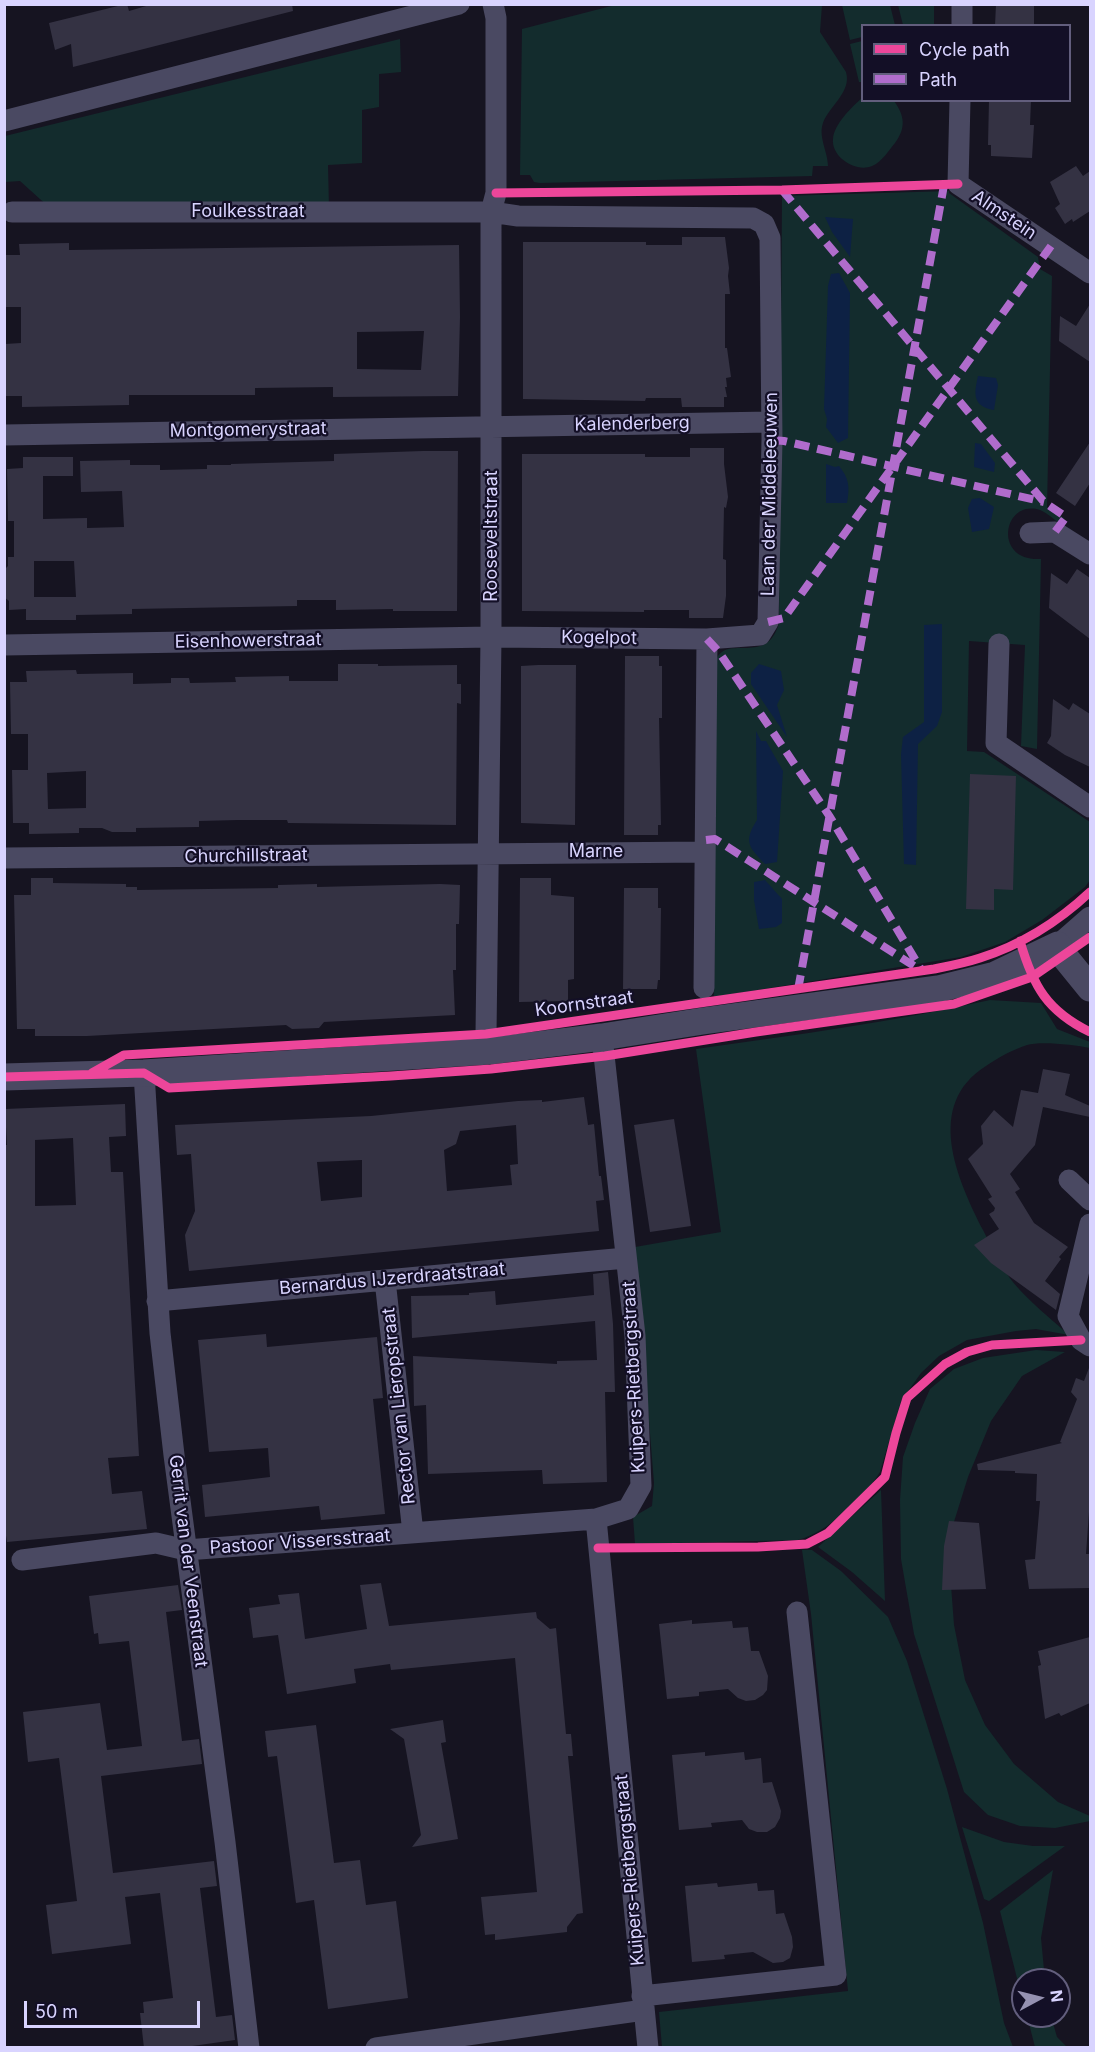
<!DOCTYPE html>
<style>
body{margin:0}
#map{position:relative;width:1095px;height:2052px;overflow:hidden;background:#161421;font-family:Inter,sans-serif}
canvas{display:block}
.frame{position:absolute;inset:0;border:6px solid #d9d4ff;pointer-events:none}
.legend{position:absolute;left:861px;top:24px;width:210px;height:78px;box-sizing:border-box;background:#130f26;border:2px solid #625e7d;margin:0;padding:8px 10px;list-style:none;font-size:18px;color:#d9d4ff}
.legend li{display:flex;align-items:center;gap:12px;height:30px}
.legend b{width:30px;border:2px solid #625e7d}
.north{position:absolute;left:1011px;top:1968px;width:60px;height:60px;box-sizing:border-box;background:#130f26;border:2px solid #625e7d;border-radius:50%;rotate:83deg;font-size:16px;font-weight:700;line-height:24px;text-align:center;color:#d9d4ff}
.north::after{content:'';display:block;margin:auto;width:21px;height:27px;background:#9591b1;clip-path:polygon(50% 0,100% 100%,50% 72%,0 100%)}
.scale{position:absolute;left:24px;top:2001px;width:176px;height:27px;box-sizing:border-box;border:3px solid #d9d4ff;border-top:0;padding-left:8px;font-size:18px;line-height:21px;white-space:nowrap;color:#d9d4ff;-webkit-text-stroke:4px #130f26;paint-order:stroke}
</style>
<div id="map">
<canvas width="1095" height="2052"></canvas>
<div class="frame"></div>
<ul class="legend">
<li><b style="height:8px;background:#ed469a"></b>Cycle path</li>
<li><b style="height:8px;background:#b06ccc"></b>Path</li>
</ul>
<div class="north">N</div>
<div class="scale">50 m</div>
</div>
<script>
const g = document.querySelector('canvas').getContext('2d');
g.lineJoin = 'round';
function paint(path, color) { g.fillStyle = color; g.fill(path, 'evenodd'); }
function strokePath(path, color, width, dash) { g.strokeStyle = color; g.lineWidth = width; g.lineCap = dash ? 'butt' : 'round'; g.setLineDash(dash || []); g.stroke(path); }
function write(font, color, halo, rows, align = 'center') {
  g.font = font + ' Inter,sans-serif'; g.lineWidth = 4.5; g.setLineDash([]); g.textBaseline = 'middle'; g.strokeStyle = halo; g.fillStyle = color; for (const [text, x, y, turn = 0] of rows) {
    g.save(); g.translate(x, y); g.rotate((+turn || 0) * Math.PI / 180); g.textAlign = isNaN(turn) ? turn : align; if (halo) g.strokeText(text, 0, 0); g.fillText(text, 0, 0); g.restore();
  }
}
paint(new Path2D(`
 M619,4L822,5L820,32L846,72C852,92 829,106 823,123C818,137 828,152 828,166H813L812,176L540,183L534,182L530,175H520L522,29Z
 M842,5H890L895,25L862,26V37L850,40Z
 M898,5H934V25H903Z
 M400,39L401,72L379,74V107L362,110V163L328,165L329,208L51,209L20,181L5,182V136Z
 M862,41V82H859L850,44Z
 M862,98V100L894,101C905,116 906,128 895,143C889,150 882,162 872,166C856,173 831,157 833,139C834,124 852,107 862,98Z
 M949,191V193L1038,257L1040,269L1052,276L1047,507L1064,518L1060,524C1054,519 1047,513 1040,510C1003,498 992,562 1041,559L1037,749L1021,746L1025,645L969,641L967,751L984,752L1090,822V880L1085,887L1042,920L1005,942L961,957L714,997L716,660C727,633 767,667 779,623L782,196Z
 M990,1000L1041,1003L1057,1029L1090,1042V1048C1075,1045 1041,1041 1027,1045C1012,1050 999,1057 986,1066C924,1105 957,1179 983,1230C991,1245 997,1261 1007,1274C1021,1295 1050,1318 1069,1335L1036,1329L1016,1331L967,1340L939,1356L921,1373L901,1401L880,1472C864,1498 828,1532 798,1540L635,1544L633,1517L652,1506L654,1483L635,1247L721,1232L696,1049C795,1035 893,1022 990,1000Z
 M1036,1350L1065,1352L1022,1376L991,1421L968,1477L953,1525L951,1585L954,1625L965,1680L985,1725L1014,1764L1058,1802L1090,1816V1821L1055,1828L1020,1826L988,1815L964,1792L914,1634L901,1559L900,1500L903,1457L915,1423L930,1389L954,1369L983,1358Z
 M881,1490L885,1601L852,1572L818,1547Z
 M802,1550H812L841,1571L888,1617L907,1661L947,1789L983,1923L1004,2023L1013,2047H662L659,2012L848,1991L811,1614Z
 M962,1827L1004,1842L1033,1846H1065L989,1901L984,1899Z
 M1053,1870L1041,1938L1045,1980H1023V2002L1000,1911Z
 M1027,2016H1051L1057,2037L1067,2047H1035Z`), '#132c2d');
paint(new Path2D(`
 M825,217L853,219L850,257L832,232Z
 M839,273L850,293L848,438L838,443L826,427L827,419L824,409L828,286L831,274Z
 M978,376L996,378L998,385L994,410C972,406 974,394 978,376Z
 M975,443L981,444L995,463L994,472L974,467Z
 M826,464L835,467L839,466C849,478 850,487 847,503H826Z
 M980,498L994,507L989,529L972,532L968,508L972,499Z
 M942,624V712L937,726L918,744L916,865L904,864L901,754L903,737L924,722V625Z
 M759,664L781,671L784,690L777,705L787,737L751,684V673Z
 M756,731L761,741H766L783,771L777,862L765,864C749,847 743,842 757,820Z
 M765,880L782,899V923L776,927L759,929L754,900V882Z`), '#0d2144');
paint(new Path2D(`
 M126,4H127L129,11L153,4H292L293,11L73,67L71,44L55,50L49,23Z
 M996,4H1034V26H995Z
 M989,100H1031L1030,125H1034L1032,158L991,156V145H988Z
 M1076,166L1083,176L1090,171V211L1073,222L1072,219L1065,224L1055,208L1060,204L1050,182Z
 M682,237H725L729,268L728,276L730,294H725V348H727L731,377L726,378L727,387H725L727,397H724V407H682L681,398H646L645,401L523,399V242H646V245H682Z
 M69,243V250L459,245L460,317L458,396L333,397V387L255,388V395H129V405L22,407V396H6L5,344L21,343V307H4V255H20L19,244ZM424,331L421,370L357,369V332Z
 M1090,304V362L1059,341L1060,316L1076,326Z
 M1090,442V483L1075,506L1056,493Z
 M690,448H724V464L728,497L726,508L724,507L723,559L726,560V596L723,618H689V610H644V612L522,611V454H645V457H690Z
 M423,451H458L457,611H393V609L336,610V600H297V606L132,609V614L76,615V620H26V609L9,610V601L4,597V570L8,566V557H14V521H8L7,469L23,468V457H73V476H43V519L87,518V528L124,527L122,491L81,492L80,461L130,460V465H160V470L207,469V465H231V464L334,461V454ZM34,561H74L76,597H34Z
 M1077,569L1090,578V639L1049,608L1051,573L1067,584Z
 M625,656H659V666H662V718H659L661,825H658V835H624Z
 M338,664H378V666L457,665V684H461V704L457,703L456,825L288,823L287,820H238L199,821V827L136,828V832H112L102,828H79V833L29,834V823H13L12,770H28V734H11L10,682H27L26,671L76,670L77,674L133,673V684L171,683V678H189L190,683L236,682L235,677L289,676V681H338ZM86,771V808L48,809L47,773Z
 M538,665H576L575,825L521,823V666Z
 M1053,699L1069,710L1073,703L1090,714V767L1065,755L1047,743L1051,736Z
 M970,774L1016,776L1013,890L994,889V910L966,909Z
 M31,878H53V883L126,884V887H137V890L278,888V885L317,884V887L440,884L460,885L459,924H456V970H453L455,1015L324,1022L319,1028L292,1029L286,1025L87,1036H35V1029H17L14,895H31Z
 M520,878H551V895L574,897V979L568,980V1001L519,1002Z
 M624,888H658V908H661L660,980H658L657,989H623Z
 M1043,1069L1070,1074L1065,1095L1090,1106V1117L1043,1107L1035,1145L1010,1174L1020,1189L1015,1192L1034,1223L1068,1247L1059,1257L1061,1259L1045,1281L1060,1294L1056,1310L991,1263L974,1245L999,1229L989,1214L994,1211L995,1208L988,1199L992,1197L968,1159L983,1144L981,1126L994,1110L1013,1127L1021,1090L1038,1093Z
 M584,1097L588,1125L594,1124L599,1176H601L604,1200L596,1201L599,1231L189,1271L185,1235L195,1211L191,1154L177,1155L175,1125L371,1116L518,1101L542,1100V1102ZM516,1125L518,1164L510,1165L512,1185L447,1191L444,1150L456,1144L460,1131ZM362,1160V1197L321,1201L317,1162Z
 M125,1104L126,1136L109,1137L111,1172H123L139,1456L108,1458L112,1494L142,1491L147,1529L7,1542L4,1523V1145H7L5,1109ZM73,1138L76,1205L35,1206V1140Z
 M674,1119L691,1226L650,1232L634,1125Z
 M608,1272L613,1324L615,1392H605L607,1482L543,1484L542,1470L428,1474L426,1405L414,1406L413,1356L557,1364V1361L597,1360L595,1321L412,1338L411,1296L469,1295V1293L495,1291L496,1305L594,1295L593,1274Z
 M266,1334L267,1347L377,1337L383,1398L373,1399L385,1514L321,1520L319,1506L205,1517L202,1485L270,1477L268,1448L209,1452L198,1340Z
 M1089,1368L1090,1512H1089L1086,1554H1090V1588L1029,1589L1025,1560L1035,1559L1040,1501H1036L1037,1474L1015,1473V1471L978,1470L977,1464L1062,1443L1060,1442L1077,1399L1071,1392L1076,1378L1084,1381Z
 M949,1521L979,1523L986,1589L942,1590L944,1546Z
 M381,1583L389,1626L536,1612L537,1618L550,1629L556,1628L566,1734H571L573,1756H568L583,1913L577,1914L567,1927V1932L495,1940V1934L485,1935L481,1897L537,1892L515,1658L391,1670L390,1664L354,1669L356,1683L287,1694L278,1635L253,1638L249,1608L280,1604L278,1595L299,1593L305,1639L367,1629L360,1585Z
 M178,1585L182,1610L166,1612L182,1741L199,1739L202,1764L101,1776L113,1873L214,1861L217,1886L200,1888L216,2017L232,2015L235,2040L178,2048H144L140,2013H144L143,2002L173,1998L160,1893L125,1897L131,1944L52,1954L46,1905L77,1901L59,1758L28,1762L23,1712L100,1703L107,1750L142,1746L129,1641L99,1644L98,1633L94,1634L89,1596Z
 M692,1620V1624L732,1621L733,1628L748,1627L751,1651H759L768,1676L767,1690L763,1695L755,1700L746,1701L738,1698L728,1689L699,1692V1696L667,1699L659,1624Z
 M1090,1637V1703L1061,1716L1059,1713L1045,1719L1038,1666L1041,1665L1038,1651Z
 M443,1720L446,1742L441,1743L458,1839L412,1847L421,1835L404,1739L390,1729Z
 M316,1725L334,1863L360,1860L366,1905L396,1901L408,1998L328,2009L314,1900L296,1903L277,1756L268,1757L265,1731Z
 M705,1752V1756L744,1752L745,1760L761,1758L763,1783L772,1782L781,1811L780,1818L775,1827L767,1832H757L749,1829L742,1820L711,1823L712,1827L679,1830L672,1755Z
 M717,1883L718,1887L757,1883L758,1891L774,1890L776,1914L784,1913L792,1937L793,1947L790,1958L783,1962L773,1963L753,1952L724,1955L725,1959L692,1962L685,1886Z`), '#343243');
strokePath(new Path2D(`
 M962,26V4
 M960,100L958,184L1090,273
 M4,121L459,4
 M12,212H491L518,216L753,218L764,224L770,238L772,440L768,622L760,635L707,639L704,988
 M4,435L771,422
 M1030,533L1055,532L1090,554
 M999,644L996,743L1090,807
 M4,645L491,637L707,639
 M4,858L705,852
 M1058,945L1090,917
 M602,1037L635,1336L641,1486L628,1509L596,1519L648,2048
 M489,1051L486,1034L491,637V212L496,193V18L493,4
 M144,1073L160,1333L174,1455L225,1842L249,2048
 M1069,1180L1090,1200
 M1090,1224L1068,1316L1081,1340L1090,1346
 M385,1280L413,1533
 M157,1301L626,1258
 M22,1560L156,1543L186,1550L596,1519
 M642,1996L836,1975L797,1612
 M376,2048L644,2010`), '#4a4962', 21);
strokePath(new Path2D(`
 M4,1077L144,1073L489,1051L602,1037L703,1021L938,989L995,975L1058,945L1064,956L1090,988`), '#4a4962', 27);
strokePath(new Path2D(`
 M782,190L1044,502L1066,517L1055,532
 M772,440L784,441L1044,502
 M768,622L784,618L1051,246
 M707,639L719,652L830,817L922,971
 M706,840L715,839L922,971
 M798,990L944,185`), '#b06ccc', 8, [15, 8]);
strokePath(new Path2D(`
 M496,193L782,190L958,184
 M1020,941C1033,986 1047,1011 1090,1032
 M92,1073L124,1055L486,1034L934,969C949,966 965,963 980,958C1021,945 1059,921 1090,892
 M4,1077L144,1073L169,1088L391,1076L491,1069L605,1056L756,1032L954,1004L1032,977L1090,937
 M598,1548L758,1547L807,1544L828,1533L885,1477L896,1433L907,1398L945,1364L967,1352L992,1345L1081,1340`), '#ed469a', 9);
write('18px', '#d9d4ff', '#130f26', [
 ["Foulkesstraat",248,212],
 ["Almstein",1004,215,34],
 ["Kalenderberg",632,424,-1],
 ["Montgomerystraat",248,430,-1],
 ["Laan der Middeleeuwen",770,494,-89],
 ["Rooseveltstraat",492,536,-90],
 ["Kogelpot",599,638,1],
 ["Eisenhowerstraat",248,641,-1],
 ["Marne",596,852],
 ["Churchillstraat",246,856,-1],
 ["Koornstraat",584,1004,-8],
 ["Bernardus IJzerdraatstraat",392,1279,-5],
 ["Kuipers-Rietbergstraat",634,1377,-93],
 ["Rector van Lieropstraat",399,1406,-96],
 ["Pastoor Vissersstraat",300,1542,-4],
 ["Gerrit van der Veenstraat",188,1561,83],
 ["Kuipers-Rietbergstraat",630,1870,-95]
]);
</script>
